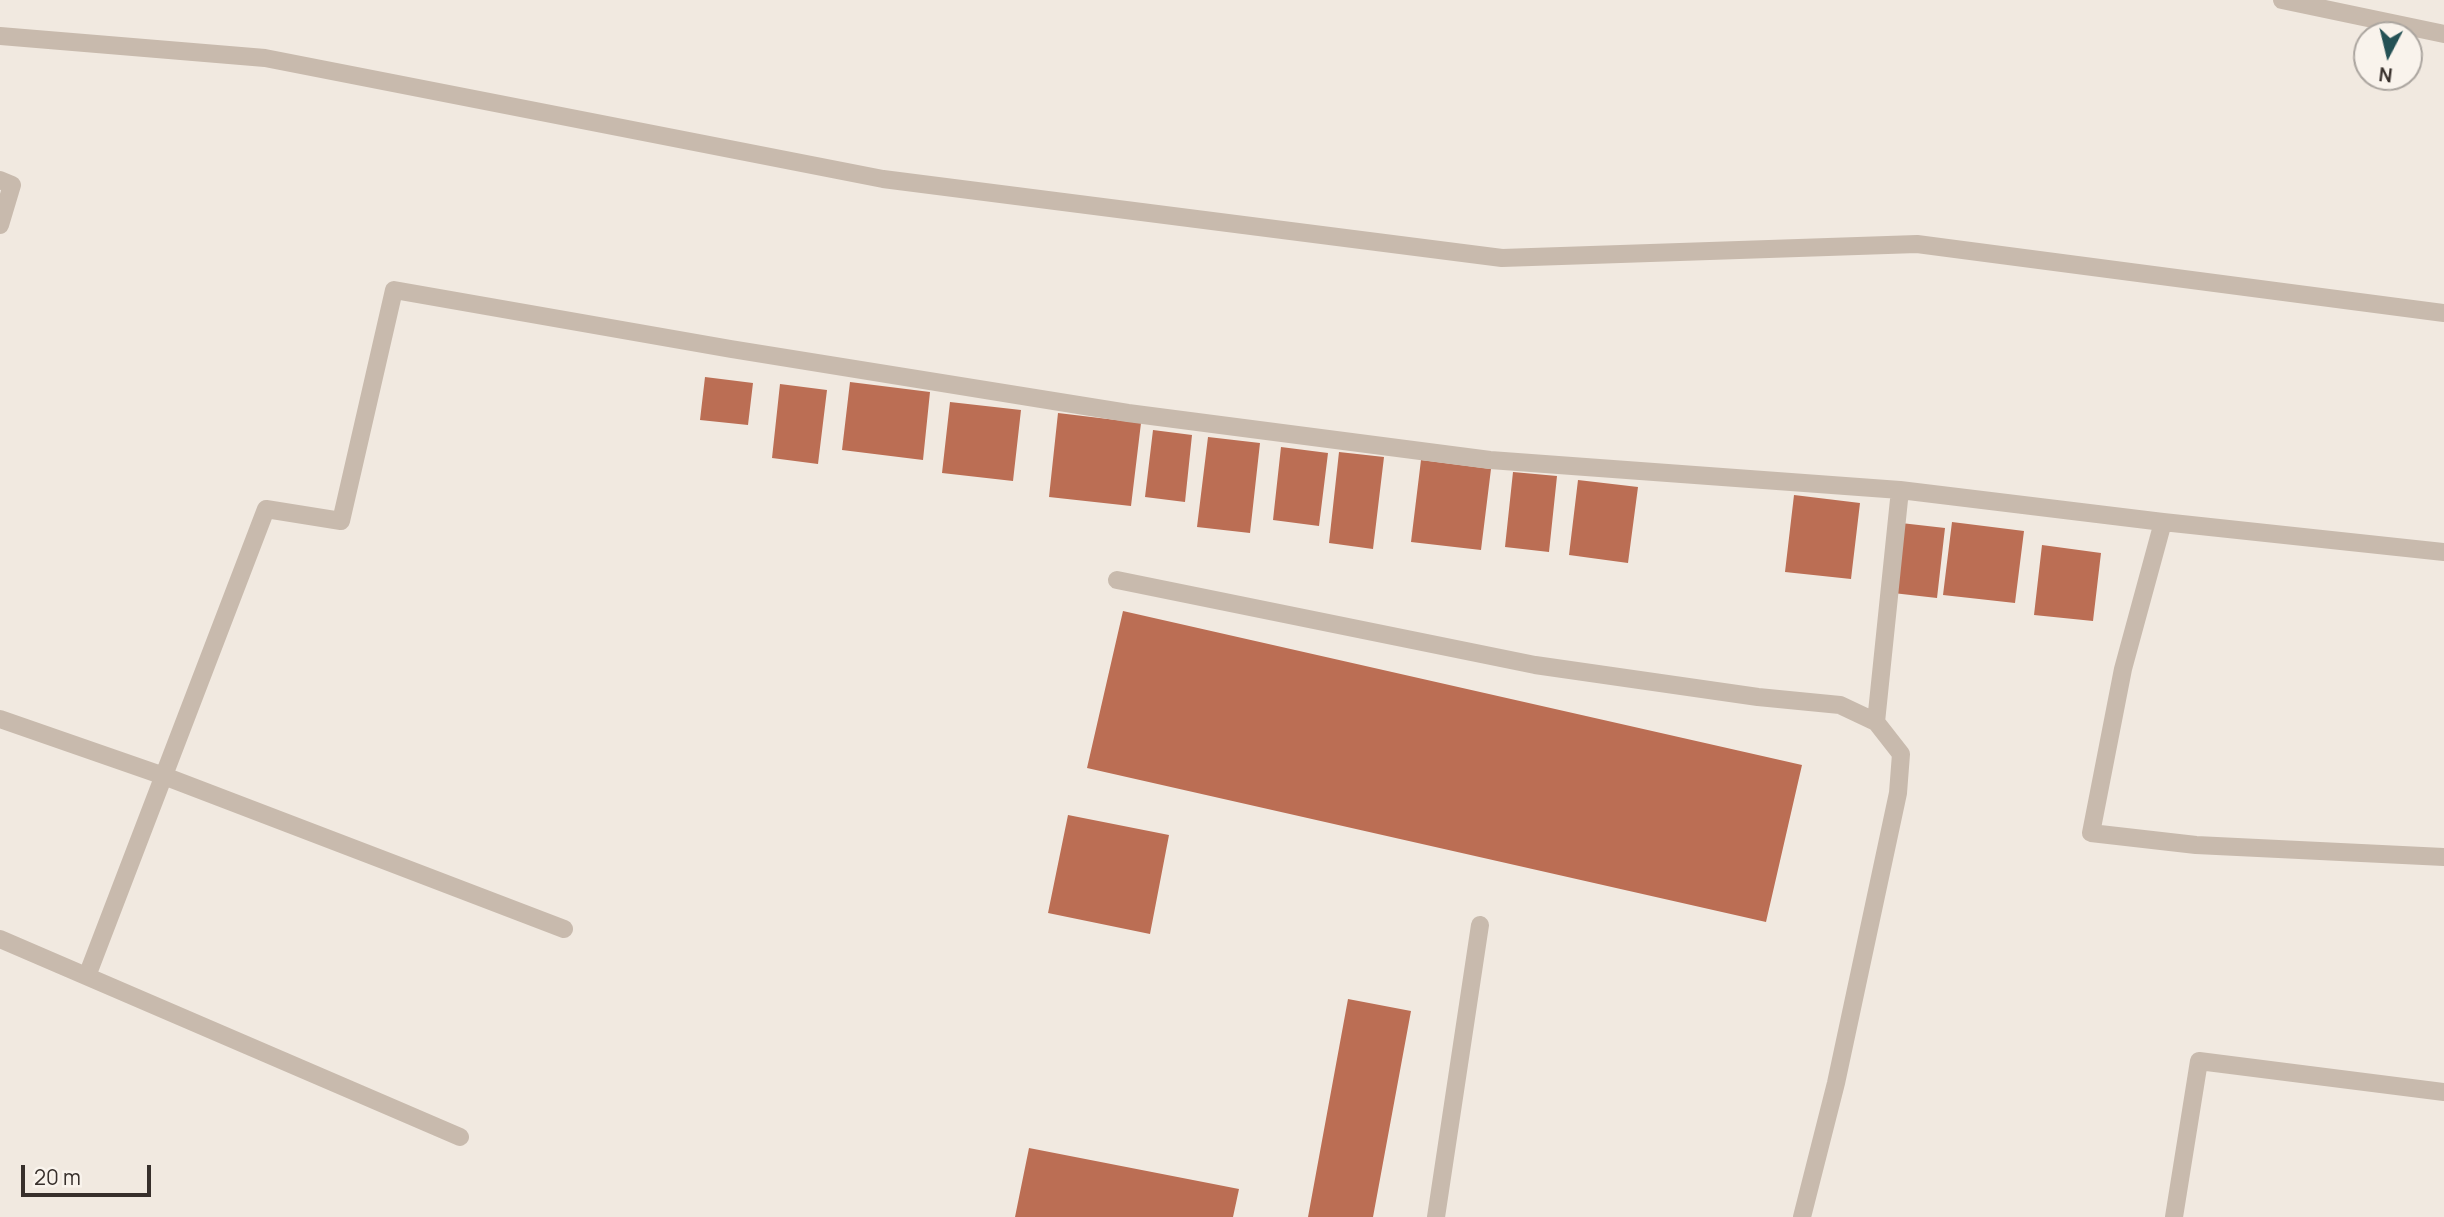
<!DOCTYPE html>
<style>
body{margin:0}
#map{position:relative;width:2444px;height:1217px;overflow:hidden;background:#f1e9e0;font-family:Manrope,sans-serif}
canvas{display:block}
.north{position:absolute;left:2353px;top:21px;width:70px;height:70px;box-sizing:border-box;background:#f9f3ec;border:2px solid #aba59f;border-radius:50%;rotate:187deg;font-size:19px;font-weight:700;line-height:28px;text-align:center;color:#372f2b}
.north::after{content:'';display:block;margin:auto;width:24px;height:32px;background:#245155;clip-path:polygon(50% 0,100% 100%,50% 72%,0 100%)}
.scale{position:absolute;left:21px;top:1165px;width:130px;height:32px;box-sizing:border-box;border:4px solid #372f2b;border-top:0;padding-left:9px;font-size:21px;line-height:24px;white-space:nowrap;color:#372f2b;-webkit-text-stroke:5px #f9f3ec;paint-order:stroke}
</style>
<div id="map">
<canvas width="2444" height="1217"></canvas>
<div class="north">N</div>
<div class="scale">20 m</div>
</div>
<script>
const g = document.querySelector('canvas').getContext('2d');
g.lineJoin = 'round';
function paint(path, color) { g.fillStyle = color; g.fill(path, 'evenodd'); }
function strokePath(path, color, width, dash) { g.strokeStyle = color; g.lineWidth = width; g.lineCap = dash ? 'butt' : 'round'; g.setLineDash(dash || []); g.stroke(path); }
paint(new Path2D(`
 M705,377L753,383L748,425L700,420Z
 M850,382L930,392L923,460L842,450Z
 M780,384L827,390L818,464L772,458Z
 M950,402L1021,410L1013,481L942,473Z
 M1058,413L1141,423L1131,506L1049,497Z
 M1153,430L1192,435L1185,502L1145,497Z
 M1208,437L1260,443L1250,533L1197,527Z
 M1281,447L1328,453L1319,526L1273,520Z
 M1339,452L1384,457L1373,549L1329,543Z
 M1421,460L1491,469L1481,550L1411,542Z
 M1513,472L1557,476L1549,552L1505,547Z
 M1578,480L1638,487L1628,563L1569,555Z
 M1794,495L1860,503L1851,579L1785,572Z
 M1952,522L2024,531L2015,603L1943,595Z
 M1901,523L1945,528L1937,598L1893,593Z
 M2042,545L2101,553L2093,621L2034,615Z
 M1123,611L1802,765L1766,922L1087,768Z
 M1068,815L1169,835L1150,934L1048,913Z
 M1348,999L1411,1011L1373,1217H1308Z
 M1029,1148L1239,1189L1233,1217H1015Z`), '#bb6e54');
strokePath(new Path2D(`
 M1436,1217L1480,925`), '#c8baad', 18);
strokePath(new Path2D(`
 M2282,0L2444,34
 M0,36L265,58L883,179L1502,258L1917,244L2444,313
 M0,180L12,185L0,225
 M2163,522L2123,669L2091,833L2196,845L2444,857
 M1117,580L1535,665L1758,697L1840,705L1876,722L1901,754L1898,793L1836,1083L1802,1217
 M0,719L164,776L564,929
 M1876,722L1900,490
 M0,939L460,1137
 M87,976L266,509L341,521L394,290L731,349L1128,413L1490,460L1900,490L2163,522L2444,552
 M2174,1217L2199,1061L2444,1092`), '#c8baad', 18);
</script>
